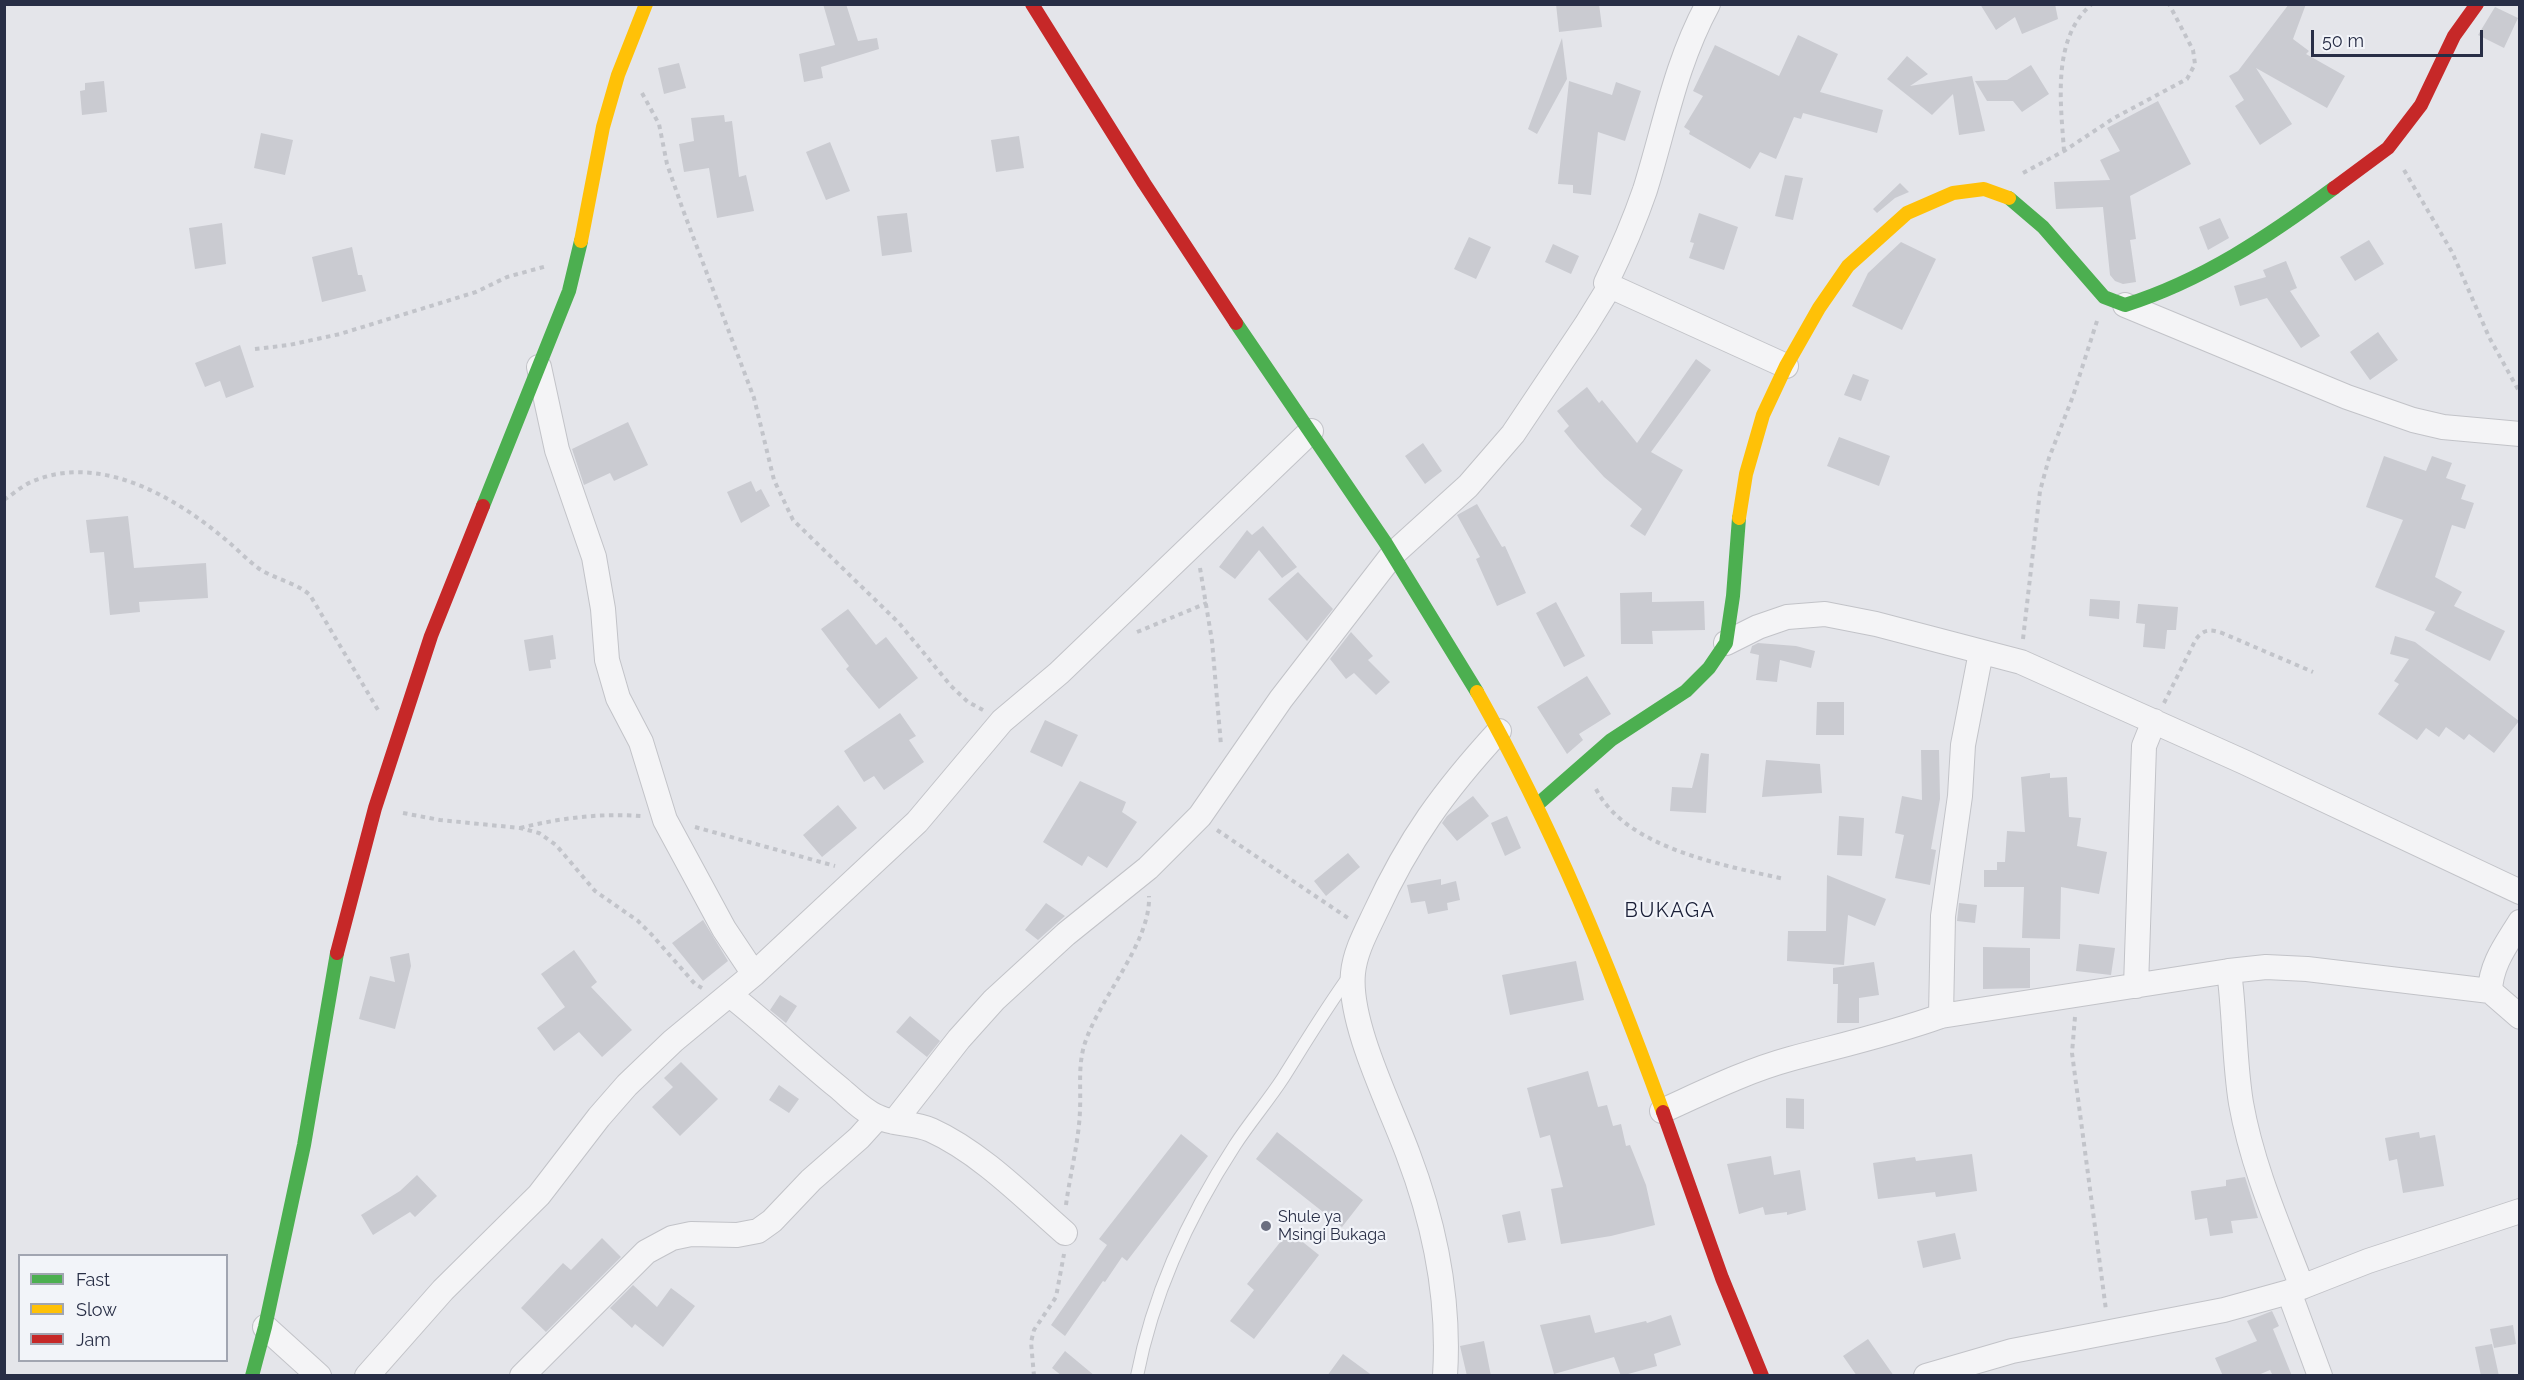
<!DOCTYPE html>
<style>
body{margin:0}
#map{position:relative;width:2524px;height:1380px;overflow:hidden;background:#e4e5ea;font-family:Raleway,sans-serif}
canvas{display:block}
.frame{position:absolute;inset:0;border:6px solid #282e46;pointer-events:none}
.legend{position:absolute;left:18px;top:1254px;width:210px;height:108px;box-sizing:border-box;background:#f2f4f9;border:2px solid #a1a5b1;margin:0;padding:8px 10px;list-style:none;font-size:18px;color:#282e46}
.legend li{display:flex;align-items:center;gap:12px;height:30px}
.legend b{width:30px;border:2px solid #a1a5b1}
.scale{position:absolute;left:2311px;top:30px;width:172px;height:27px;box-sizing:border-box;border:3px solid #282e46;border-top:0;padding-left:8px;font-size:18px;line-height:21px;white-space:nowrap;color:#282e46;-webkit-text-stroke:4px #f2f4f9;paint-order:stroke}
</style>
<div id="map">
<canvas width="2524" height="1380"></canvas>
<div class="frame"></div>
<ul class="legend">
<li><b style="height:8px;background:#4caf50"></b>Fast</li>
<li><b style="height:8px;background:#ffc107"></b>Slow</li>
<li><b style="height:8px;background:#c62828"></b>Jam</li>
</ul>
<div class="scale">50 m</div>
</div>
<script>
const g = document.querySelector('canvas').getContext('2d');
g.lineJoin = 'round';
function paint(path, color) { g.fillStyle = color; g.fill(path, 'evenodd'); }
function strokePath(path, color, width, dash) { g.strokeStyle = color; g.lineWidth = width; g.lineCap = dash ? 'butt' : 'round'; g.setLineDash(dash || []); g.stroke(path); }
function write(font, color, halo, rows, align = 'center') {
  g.font = font + ' Raleway,sans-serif'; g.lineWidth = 4.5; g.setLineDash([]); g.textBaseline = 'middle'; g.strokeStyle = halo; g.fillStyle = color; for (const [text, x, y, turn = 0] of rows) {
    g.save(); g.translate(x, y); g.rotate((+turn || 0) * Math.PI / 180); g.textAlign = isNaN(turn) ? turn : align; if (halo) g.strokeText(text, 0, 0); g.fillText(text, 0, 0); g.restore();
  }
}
paint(new Path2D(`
 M823,4H846L858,41L877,38L879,49L821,67L823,78L804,82L799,54L835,45Z
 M1556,4H1599L1602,27L1559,32Z
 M1980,4H2055L2058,19L2022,34L2015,17L1996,30Z
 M2289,4H2306L2293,39L2309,51L2306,54L2345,76L2327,108L2256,68L2292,124L2260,145L2235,106L2244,100L2229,76L2238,71Z
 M2495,7L2518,18L2504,48L2478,35Z
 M1798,35L1838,54L1820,92L1883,110L1877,133L1803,113L1801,119L1794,117L1776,159L1760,152L1750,169L1689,134L1690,131L1684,127L1703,96L1693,91L1715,45L1779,76Z
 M1562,38L1567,79L1537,134L1528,129Z
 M1907,56L1928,74L1910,86L1972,76L1985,131L1959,135L1953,94L1932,115L1887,79Z
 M679,63L686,88L664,94L658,68Z
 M2031,65L2049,94L2022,112L2013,101H1987L1975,81L2007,80Z
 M104,81L107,112L82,115L80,91L85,90V83Z
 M1569,81L1612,95L1616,82L1641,91L1625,141L1598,132L1591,195L1573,193V185L1558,184Z
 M2158,101L2191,164L2130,196L2136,239L2130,240L2136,282L2123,284L2115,281L2110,275L2103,207L2056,209L2054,182L2110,180L2100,160L2120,151L2107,128Z
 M724,115L725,122L732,121L739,177L746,175L754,211L717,218L709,168L684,172L679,144L694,141L691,118Z
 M261,133L293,140L285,175L254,168Z
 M1019,136L1024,168L996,172L991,140Z
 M830,142L850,191L826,200L806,152Z
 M1785,175L1803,178L1793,220L1775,216Z
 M1900,183L1909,192L1895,198L1877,213L1873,209Z
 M907,213L912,252L882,256L877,216Z
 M1699,213L1738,227L1724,270L1689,258L1694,243L1690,242Z
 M2220,218L2229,238L2208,250L2199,227Z
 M222,223L226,264L195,269L189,228Z
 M1469,237L1491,247L1476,279L1454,269Z
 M2369,240L2384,264L2355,281L2340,257Z
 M1901,242L1936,259L1902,330L1852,306L1868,273Z
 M1553,244L1579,256L1571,274L1545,262Z
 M352,247L358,275H362L366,291L322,302L312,257Z
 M2286,261L2297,288L2290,291L2320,336L2301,348L2267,298L2240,306L2234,286L2266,277L2263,270Z
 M2378,332L2398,360L2370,380L2350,352Z
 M240,345L254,387L226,398L220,381L205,387L195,363Z
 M1696,359L1711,370L1651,452L1683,470L1645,536L1630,526L1642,509L1604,477L1577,447L1564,431L1569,426L1557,411L1587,387L1599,403L1602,400L1637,443Z
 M1853,374L1869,380L1861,401L1844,395Z
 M628,422L648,465L614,481L610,473L584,485L572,449Z
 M1839,437L1890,456L1879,486L1827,466Z
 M1423,443L1442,471L1425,484L1405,456Z
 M2384,456L2426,471L2432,456L2452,463L2446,478L2466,485L2461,499L2474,503L2465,529L2452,525L2435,577L2462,592L2454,606L2505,631L2490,661L2425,630L2435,612L2375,587L2403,520L2366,507Z
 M751,481L756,492L761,489L770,506L741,523L727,492Z
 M1477,504L1502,547L1505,546L1526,593L1497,606L1476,559L1480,557L1457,515Z
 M128,516L134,568L206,563L208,598L139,602L140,612L110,615L104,552L90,553L86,520Z
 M1263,526L1297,567L1282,578L1259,550L1235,579L1219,567L1247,530L1252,535Z
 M1298,572L1333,609L1307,641L1268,599Z
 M1652,592V602L1704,601L1705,630L1652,631L1653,644H1621L1620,593Z
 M2090,599L2120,601L2119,619L2089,616Z
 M1556,602L1585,656L1564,667L1536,613Z
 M2138,604L2178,607L2176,630H2167L2165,649L2143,647L2145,624L2136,623Z
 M848,609L876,645L886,637L918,678L879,709L846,669L849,666L821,629Z
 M1351,632L1373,656L1368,660L1390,682L1376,695L1354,673L1346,679L1330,659Z
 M553,635L556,659L550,660L551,668L529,671L524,640Z
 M2395,636L2415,642L2519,721L2494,753L2469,734L2464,740L2446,727L2439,737L2426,728L2417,740L2378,714L2399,684L2394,681L2409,659L2390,654Z
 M1758,643L1796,646L1815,651L1811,668L1780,660L1777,682L1756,680L1759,655L1750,653L1752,646Z
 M1587,676L1611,714L1579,734L1583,740L1567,754L1537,707Z
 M1817,702H1844V735H1816Z
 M900,713L916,736L909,740L924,762L884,790L874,776L864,782L844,751Z
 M1045,720L1078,735L1062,767L1030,752Z
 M1921,750H1939L1940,799L1931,849L1936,850L1930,885L1895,878L1904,835L1895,833L1902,796L1922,800Z
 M1701,753L1709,754L1706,813L1670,811L1672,787L1692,788Z
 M1766,760L1820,764L1822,793L1762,797Z
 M2050,773V778L2067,777L2069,817L2081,818L2077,846L2107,852L2099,894L2061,887L2060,939L2022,938L2024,887H1984V870H1997V862H2005L2007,831L2025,832L2021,777Z
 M1080,781L1126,802L1122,812L1137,822L1107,868L1088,856L1082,866L1043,842Z
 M1473,796L1489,816L1457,841L1442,823L1447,816Z
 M838,805L857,828L822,857L803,835Z
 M1507,816L1521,848L1505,856L1491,823Z
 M1839,816L1864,818L1862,856L1837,855Z
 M1348,853L1360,867L1326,896L1314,881Z
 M1827,875L1886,899L1875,926L1848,915L1844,965L1787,961L1788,931H1826Z
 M1441,879V885L1456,881L1460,900L1447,903L1448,910L1428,914L1425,901L1411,903L1407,885Z
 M1046,903L1065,916L1038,940L1025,930Z
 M1959,903L1977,905L1975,923L1957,921Z
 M703,920L728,961L703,981L672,943Z
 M2079,944L2115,948L2111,975L2076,971Z
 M1983,947L2030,948V988L1983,989Z
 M574,950L597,982L591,987L632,1030L602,1057L579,1032L554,1051L537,1028L565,1007L541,974Z
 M409,953L411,966L395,1029L359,1019L370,976L395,982L390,957Z
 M1576,961L1584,1000L1510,1015L1502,975Z
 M1874,962L1879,995L1859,998V1023H1837L1838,984H1833V968Z
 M780,995L797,1006L786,1023L770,1010Z
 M910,1016L940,1041L927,1057L896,1032Z
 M681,1062L718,1099L680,1136L652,1107L673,1087L664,1078Z
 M1588,1071L1598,1107L1607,1105L1613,1126L1621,1124L1626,1146L1630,1145L1646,1185L1655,1225L1611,1236L1561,1244L1551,1189L1563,1187L1550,1135L1540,1138L1527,1088Z
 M779,1085L799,1099L789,1113L769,1100Z
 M1786,1098L1804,1099V1129L1786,1128Z
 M1277,1132L1363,1200L1342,1227L1256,1159Z
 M2419,1132L2420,1138L2435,1135L2444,1186L2403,1193L2397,1159L2389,1161L2385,1138Z
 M1181,1134L1208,1156L1127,1261L1122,1257L1105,1282L1103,1281L1065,1336L1051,1325L1107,1245L1099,1239Z
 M1972,1154L1977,1191L1936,1197L1935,1192L1878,1199L1873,1163L1915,1157L1916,1161Z
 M1771,1156L1774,1175L1800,1170L1806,1210L1787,1215V1212L1765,1215L1763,1207L1739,1214L1727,1164Z
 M417,1175L437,1196L415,1217L410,1212L373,1235L361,1215L400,1191Z
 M2245,1177L2258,1218L2231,1221L2233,1233L2210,1236L2207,1218L2195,1220L2191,1191L2226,1186V1180Z
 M1520,1211L1526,1240L1508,1243L1502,1215Z
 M1289,1231L1319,1255L1254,1339L1230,1321L1254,1290L1247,1284Z
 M1955,1233L1961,1259L1923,1268L1917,1241Z
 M602,1238L621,1257L546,1332L521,1308L563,1263L571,1270Z
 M633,1285L657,1307L671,1288L695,1306L663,1347L635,1324L632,1328L610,1308Z
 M2272,1311L2279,1326L2273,1329L2292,1376H2273L2270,1370L2256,1376H2223L2215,1358L2257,1341L2247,1321Z
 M1590,1315L1595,1333L1646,1321L1647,1323L1671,1315L1681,1345L1654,1354L1657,1366L1621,1376L1614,1357L1554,1374L1540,1325Z
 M2513,1325L2516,1344L2494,1348L2490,1329Z
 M1868,1339L1894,1376H1857L1843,1356Z
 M1484,1341L1491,1376H1467L1460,1346Z
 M2492,1344L2499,1376H2481L2475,1347Z
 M1065,1351L1095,1376H1062L1052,1368Z
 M1343,1354L1373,1376H1327Z`), '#cacbd1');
const lane = new Path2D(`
 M1137,1376C1153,1294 1190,1214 1235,1145C1250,1122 1268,1101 1283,1078C1305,1043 1326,1008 1350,975`);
const street = new Path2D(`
 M1610,286L1786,366
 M2125,305L2347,397L2413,420L2443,427L2520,434
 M539,367L557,450L594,557L603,609L607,660L618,698L641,742L665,820L724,929L754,974
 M1726,643L1758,627L1787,617L1825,614L1876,624L2021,662L2244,762L2520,892
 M2520,922C2506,945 2491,964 2490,991L2520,1017
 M2229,971C2235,1015 2234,1060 2241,1103C2252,1166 2279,1227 2302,1287
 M2136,986L2144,746L2154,721
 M730,995C767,1024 801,1057 838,1087C850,1097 863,1111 878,1117C894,1125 914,1122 931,1130C980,1152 1025,1198 1065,1233
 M1941,1016L1943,916L1960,796L1963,745L1981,652
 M1662,1111C1704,1092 1746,1071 1790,1059C1842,1045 1891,1034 1941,1016L2229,971L2266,967L2307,969L2490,991
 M894,1122L959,1039L994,1000L1066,934L1148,868L1200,816L1281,699L1393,554L1468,486L1513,434L1586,325L1610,286L1606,283C1621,252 1634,222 1645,190C1665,126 1675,65 1708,4
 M2289,1292L2320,1376
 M265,1327L319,1376
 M367,1376L443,1290L539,1195L599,1117L627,1085L673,1041L754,974L917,822L1002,721L1059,673L1311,431
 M522,1376L646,1252L672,1238L691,1234L737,1235L758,1231L772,1221L811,1180L859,1138L878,1117
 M1445,1376C1450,1299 1435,1225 1408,1154C1390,1105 1348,1023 1353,973C1355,952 1366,932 1375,913C1409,839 1444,791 1499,731
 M1926,1376L2012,1351L2224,1310L2289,1292L2368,1261L2520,1211`);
strokePath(lane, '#c2c3c8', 14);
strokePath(street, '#c2c3c8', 26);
strokePath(new Path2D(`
 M642,93L659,124L667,164L683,210L754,398L774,480L793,520L899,623L951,686L968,702L983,710
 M2064,151C2061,105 2051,38 2092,4
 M2404,170L2452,252L2489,337L2520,393
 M2023,173L2064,151L2114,118L2187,79L2195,64L2193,50L2169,4
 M255,349L289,345L340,334L476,292L507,277L547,266
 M4,500C13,494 22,486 31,482C97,453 170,494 220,535C233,545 244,557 258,568C274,579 295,582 310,595L378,710
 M1200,568L1212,641L1221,745
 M1137,632L1207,603
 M2023,639L2040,491L2049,458L2073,396L2097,321
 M2164,703L2196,639C2204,629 2210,629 2222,633L2313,672
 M1596,789C1627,849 1724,865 1784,879
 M403,813L440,820L520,828L539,833L556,845L595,891L638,921L652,935L695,984L702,988
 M695,827L835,866
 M520,828C560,818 600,813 641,816
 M1217,830L1348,918
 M2075,1017L2072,1053L2106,1310
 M1066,1205C1070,1174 1079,1141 1080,1110C1081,1088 1078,1067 1084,1046C1098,999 1151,943 1149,896
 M1034,1376L1031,1342L1034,1330L1056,1297L1064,1254`), '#c2c4ca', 4, [4.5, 4.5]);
strokePath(lane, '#f4f4f6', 12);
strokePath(street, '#f4f4f6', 24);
strokePath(new Path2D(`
 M2009,198L2043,227L2104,297L2125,305C2202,281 2269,236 2334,188
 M1236,323L1385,542L1477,692
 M483,506L569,291L581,241
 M1538,804L1611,740L1686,691L1709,668L1726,643L1733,596L1739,518
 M252,1376L265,1327L304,1145L337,953`), '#4caf50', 14);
strokePath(new Path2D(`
 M581,241L603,127L618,75L646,4
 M1739,518L1746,474L1763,415L1786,366L1819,308L1848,266L1907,213L1953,193L1984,189L2009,198
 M1477,692C1553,827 1610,967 1663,1112`), '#ffc107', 14);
strokePath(new Path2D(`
 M1032,4L1144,183L1236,323
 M2334,188L2388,148L2421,105L2454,36L2477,4
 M337,953L375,808L431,636L483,506
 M1663,1112L1722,1278L1762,1376`), '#c62828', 14);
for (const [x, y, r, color] of [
 [1266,1226,6,"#6a6e7f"]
]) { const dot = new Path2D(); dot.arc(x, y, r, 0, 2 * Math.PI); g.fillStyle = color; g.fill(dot); strokePath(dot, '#f2f4f9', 2); }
write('16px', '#282e46', '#f2f4f9', [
 ["Shule ya",1278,1217],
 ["Msingi Bukaga",1278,1235]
], 'left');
g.letterSpacing = '1.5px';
write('20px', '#1a1f37', '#f2f4f9', [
 ["BUKAGA",1670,911]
]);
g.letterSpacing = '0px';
</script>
